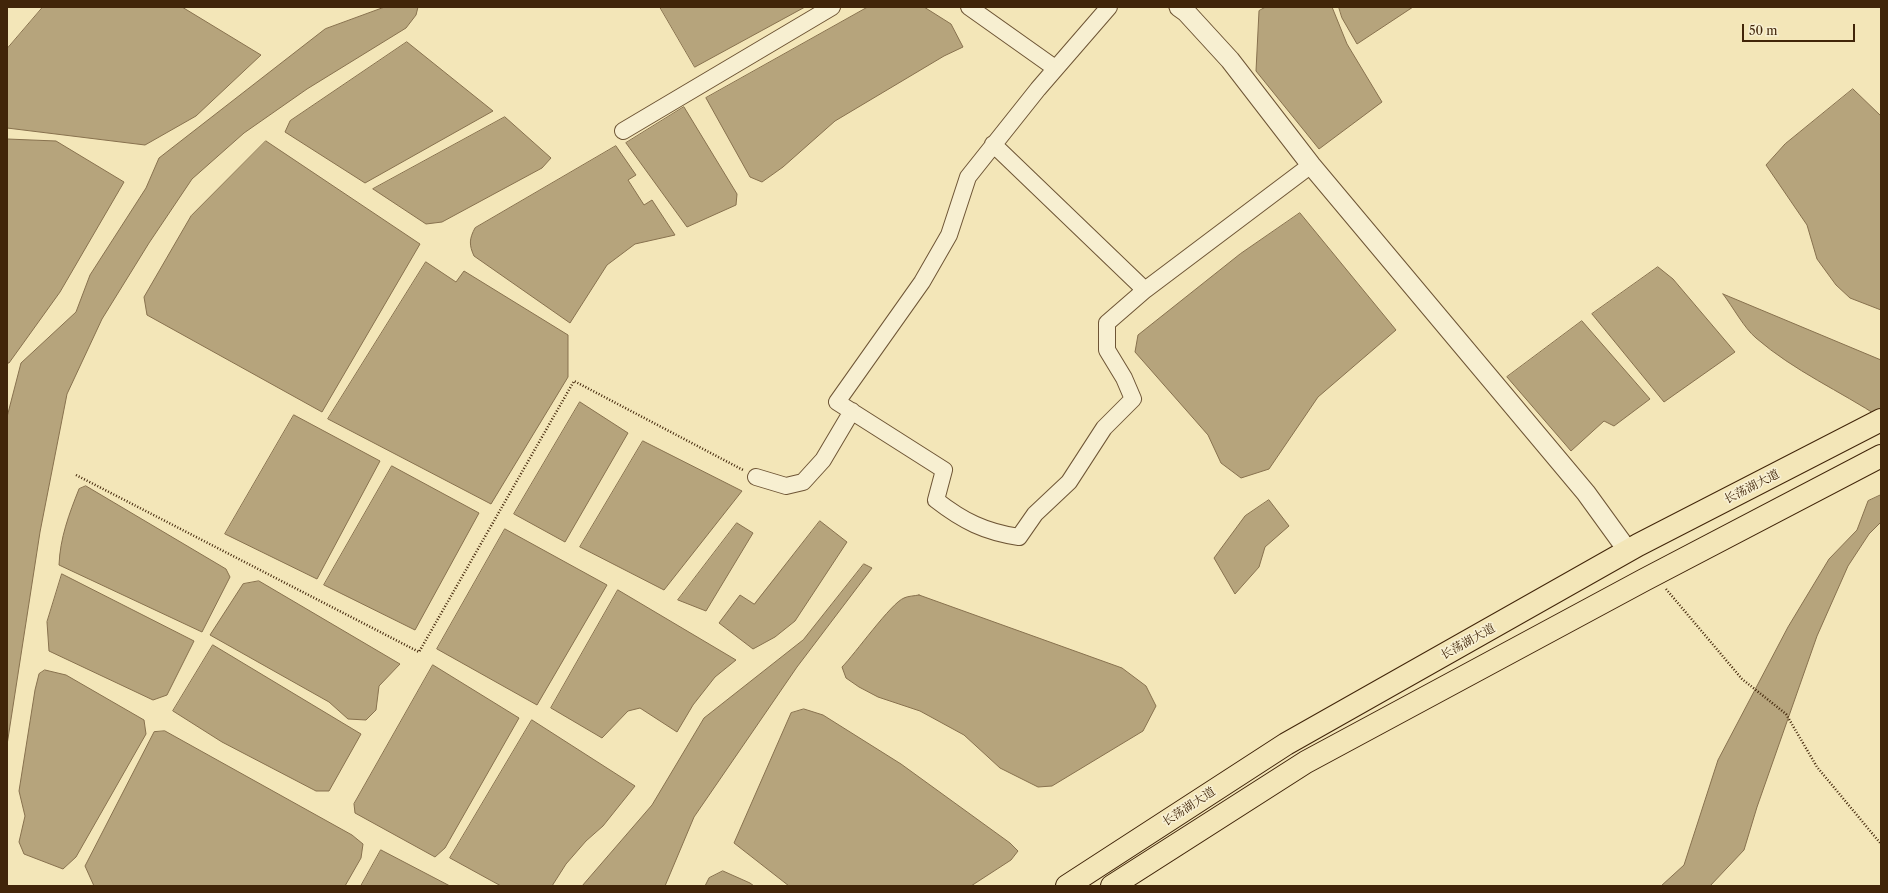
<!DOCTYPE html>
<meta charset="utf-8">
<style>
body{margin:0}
#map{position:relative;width:1888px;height:893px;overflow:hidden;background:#f3e6b8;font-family:"Libre Caslon Text",serif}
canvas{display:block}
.frame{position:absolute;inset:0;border:8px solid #412509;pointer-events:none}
.scale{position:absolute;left:1742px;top:24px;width:113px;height:18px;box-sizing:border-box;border:2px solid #412509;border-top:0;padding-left:5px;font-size:12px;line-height:14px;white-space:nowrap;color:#412509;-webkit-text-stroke:3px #f7efd1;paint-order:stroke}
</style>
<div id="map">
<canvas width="1888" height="893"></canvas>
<div class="frame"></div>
<div class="scale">50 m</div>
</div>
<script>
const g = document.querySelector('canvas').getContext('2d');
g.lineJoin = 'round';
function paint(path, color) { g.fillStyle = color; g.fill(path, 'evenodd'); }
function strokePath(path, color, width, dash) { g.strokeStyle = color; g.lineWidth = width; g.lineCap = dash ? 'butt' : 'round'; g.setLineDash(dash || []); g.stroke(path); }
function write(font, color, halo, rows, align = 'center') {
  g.font = font + ' "Libre Caslon Text","Noto Serif SC",serif'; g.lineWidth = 3.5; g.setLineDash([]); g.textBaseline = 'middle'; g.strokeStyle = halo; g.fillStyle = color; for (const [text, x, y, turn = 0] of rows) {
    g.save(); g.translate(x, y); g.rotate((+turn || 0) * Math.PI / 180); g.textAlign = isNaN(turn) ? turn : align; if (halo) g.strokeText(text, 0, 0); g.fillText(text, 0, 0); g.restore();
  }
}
const water = new Path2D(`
 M43,7H182L261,55L196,116L145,145L7,128V49Z
 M385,7H418L416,15L406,28L307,89L244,133L192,179L149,243L102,319L67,394L40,532L7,745V417L21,363L76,312L90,275L146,188L159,158L325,29Z
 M660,7H805L695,67Z
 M868,7H924L951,24L963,47L944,56L835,121L783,167L762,182L750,177L706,98Z
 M1266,7H1332L1347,44L1382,102L1319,149L1256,71L1259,11Z
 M1339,7H1413L1357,44L1342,18Z
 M407,42L493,111L365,183L285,132L290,121Z
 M1853,89L1881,116V310L1850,298L1836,285L1817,259L1807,225L1766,165L1785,144Z
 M684,107L737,194L736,205L687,227L626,143Z
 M505,117L551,158L542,168L442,222L426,224L373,189Z
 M7,139L56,141L124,182L60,292L9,363H7Z
 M266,141L420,244L322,412L147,315L144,297L191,216Z
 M616,146L636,175L628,180L644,205L652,200L675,235L635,244L607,265L570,323L474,256C469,245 469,239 475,228Z
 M1300,213L1396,330L1318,397L1269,469L1241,478L1221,463L1208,435L1135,352L1138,335L1240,254Z
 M426,262L456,282L464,271L568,335V377L491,504L328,419Z
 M1658,267L1673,279L1735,352L1664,402L1592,314Z
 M1723,294L1881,360V418C1840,391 1794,371 1756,338C1744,328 1733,307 1723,294Z
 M1582,321L1650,399L1614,426L1604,421L1571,451L1507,377Z
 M580,402L628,433L565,542L514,514Z
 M294,415L380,461L317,579L225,534Z
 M643,441L742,491L664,590L580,547Z
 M392,466L479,513L415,630L324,585Z
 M86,486L226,569L230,577L202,632L59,565C60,538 69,514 79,489Z
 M1881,495V522L1869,534L1848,566L1817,636L1757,807L1744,850L1710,886H1661L1684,865L1718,760L1788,627L1829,559L1857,530L1868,501Z
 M1269,500L1289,526L1265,547L1259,567L1235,594L1214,558L1245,516Z
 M820,521L847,542L795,621L775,637L753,649L719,623L740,595L754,604Z
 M737,523L753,533L706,611L678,600Z
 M505,529L607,585L537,705L437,649Z
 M864,564L872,568L797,667L694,817L665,886H582L652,805L704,718L803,640Z
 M62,574L194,641L167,695L153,700L49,651L47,622Z
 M259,581L400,664L379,686L376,710L366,720L348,719L329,702L210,635L243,584Z
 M618,590L736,660L715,677L693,705L677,732L640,708L628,711L602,738L551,708Z
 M919,595L1122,668L1146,686L1156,706L1143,731L1052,786L1038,787L1000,768L964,735L920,711L878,697L859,687L846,678L842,667C855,654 891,603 904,598C908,596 914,596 919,595Z
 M213,645L361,734L329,791H316L222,742L173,711Z
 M433,665L519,718L445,848L435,857L355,813L354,804Z
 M45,670L66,675L144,720L146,734L76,857L63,869L24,854L19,842L25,816L19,791L35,690L39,674Z
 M804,709L823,715L901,764L1010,843L1018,851L1011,860L971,886H789L734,843L791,713Z
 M532,720L635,786L603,826L586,841L566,864L552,886H501L450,858Z
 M165,731L352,835L363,844L361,858L345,886H94L85,866L154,732Z
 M381,850L450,886H361Z
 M723,871L750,883L754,886H705L709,878Z`);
paint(water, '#b6a47c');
strokePath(water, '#87714e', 1);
const minor = new Path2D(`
 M969,7L1055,68
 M623,131L832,7
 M993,144L1145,290L1107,323V350L1124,378L1133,399L1104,428L1069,482L1035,514L1019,537C985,532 963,521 936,500L944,470L837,402L922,282L949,235L968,177L1038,89L1109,7
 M1145,290L1311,165
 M756,477L786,486L803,482L823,460L852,411`);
const tertiary = new Path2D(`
 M1179,7L1186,12L1230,60L1311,165L1586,493L1628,551`);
const primary = new Path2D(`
 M1067,886L1286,744L1638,545L1881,420
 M1112,886L1306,762L1644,580L1881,456`);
strokePath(minor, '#6e5535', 18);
strokePath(tertiary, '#6e5535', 21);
strokePath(primary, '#412509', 24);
strokePath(new Path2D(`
 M76,475L419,652L574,381L743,470
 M1666,589L1742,679L1786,714L1817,767L1881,844`), '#412509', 2.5, [1, 2]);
strokePath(minor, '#f7efd1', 16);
strokePath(tertiary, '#f7efd1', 19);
strokePath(primary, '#f3e6b8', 22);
write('12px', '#412509', '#f7efd1', [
 ["长荡湖大道",1752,487,-27],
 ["长荡湖大道",1468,642,-29],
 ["长荡湖大道",1189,807,-33]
]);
</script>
